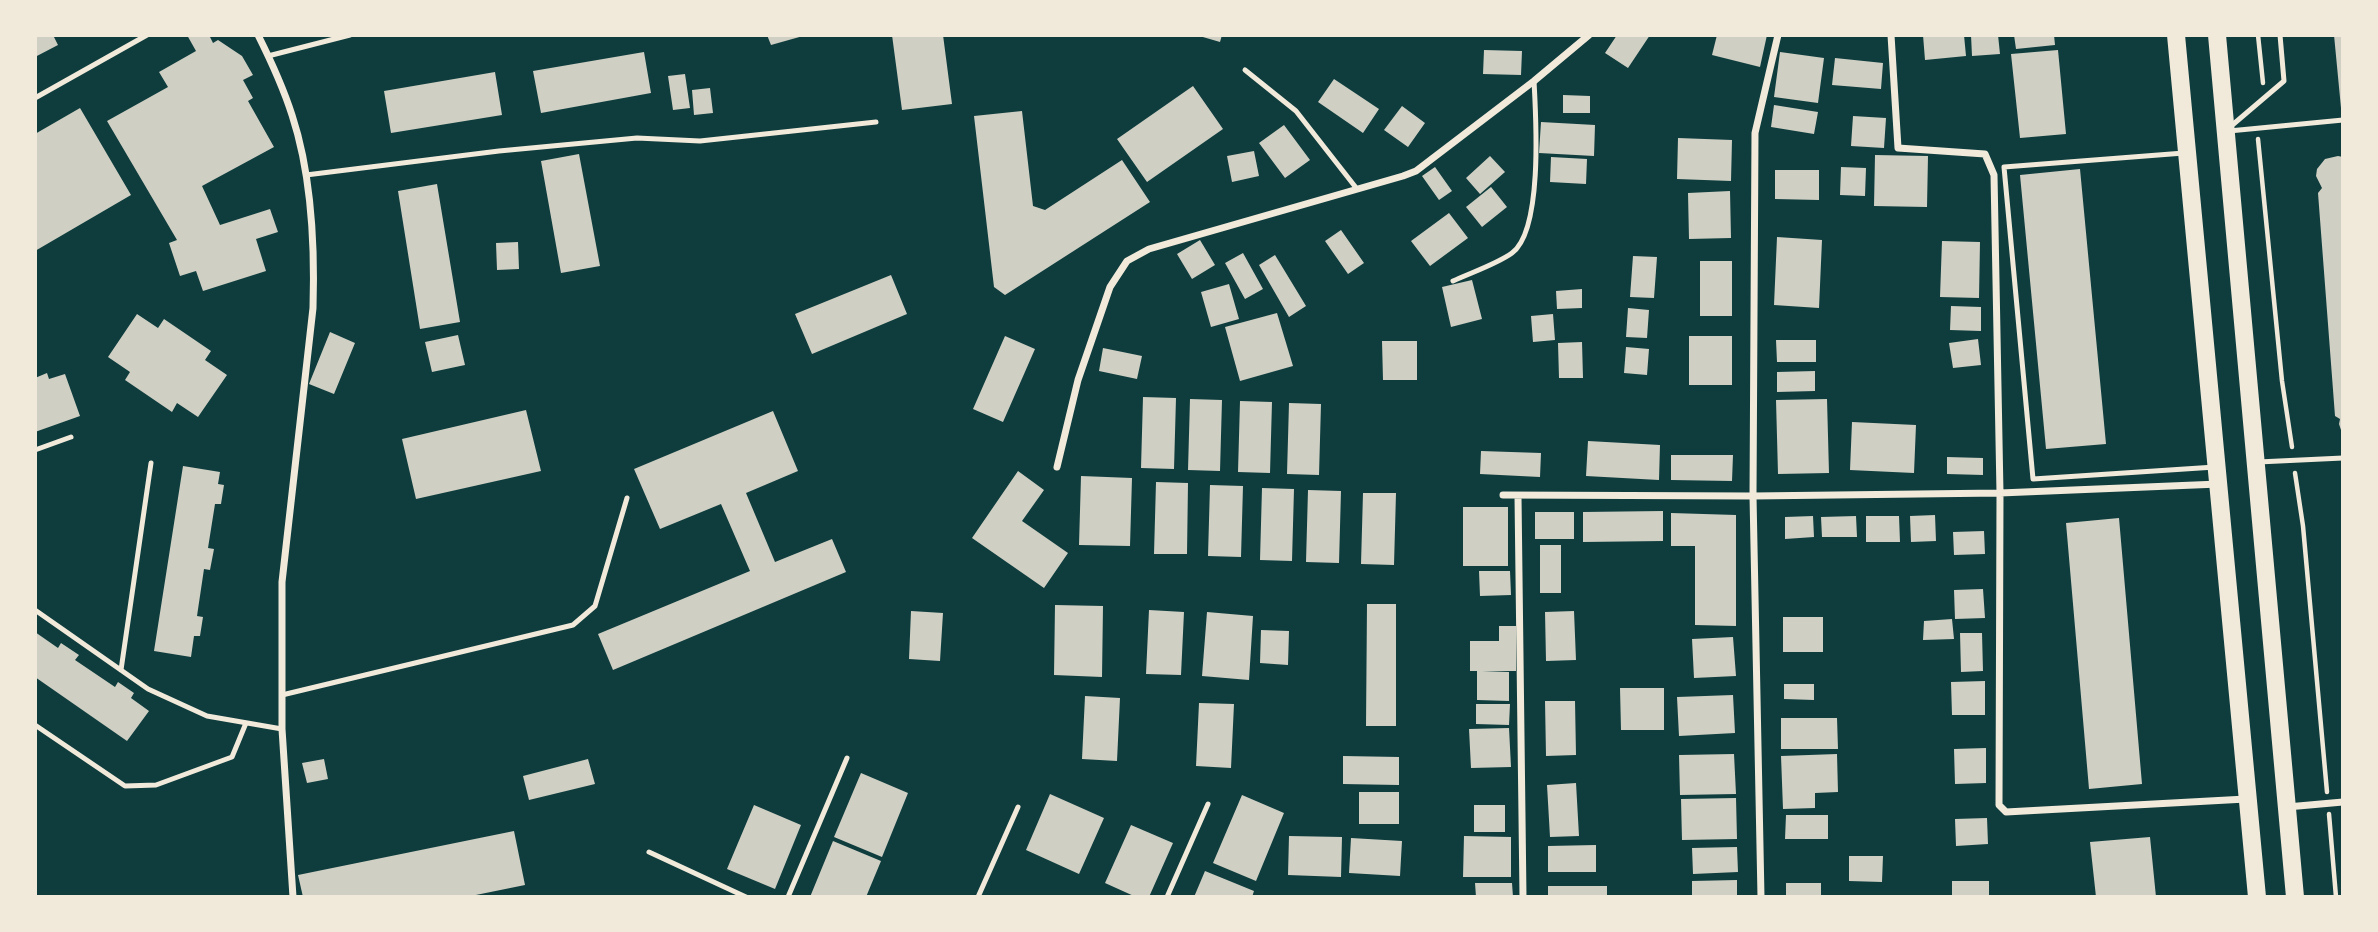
<!DOCTYPE html>
<style>
body{margin:0}
#map{position:relative;width:2378px;height:932px;overflow:hidden;background:#0f3d3e;font-family:Commissioner,sans-serif}
canvas{display:block}
.frame{position:absolute;inset:0;border:37px solid #f1e9da;pointer-events:none}
</style>
<div id="map">
<canvas width="2378" height="932"></canvas>
<div class="frame"></div>
</div>
<script>
const g = document.querySelector('canvas').getContext('2d');
g.lineJoin = 'round';
function paint(path, color) { g.fillStyle = color; g.fill(path, 'evenodd'); }
function strokePath(path, color, width, dash) { g.strokeStyle = color; g.lineWidth = width; g.lineCap = dash ? 'butt' : 'round'; g.setLineDash(dash || []); g.stroke(path); }
paint(new Path2D(`
 M35,35H53L58,45L35,57Z
 M187,35H209L213,43L218,40L242,56L253,75L243,80L253,98L248,101L274,147L202,186L220,225L270,209L278,232L256,239L266,271L203,291L196,271L180,276L169,243L177,240L107,121L168,87L159,72L196,51Z
 M767,35H803V36L771,45Z
 M892,35H943L952,104L902,110Z
 M1196,35H1222L1220,42Z
 M1617,35H1650L1628,68L1605,53Z
 M1717,35H1767L1760,67L1712,55Z
 M1923,35H1964L1966,56L1925,60Z
 M1971,35H1998L2000,54L1972,56Z
 M2014,35H2054L2055,45L2016,49Z
 M2334,35H2343V108H2341Z
 M1484,50L1522,51L1521,75L1483,74Z
 M2058,50L2066,134L2020,138L2011,54Z
 M644,52L651,93L541,113L533,71Z
 M1780,52L1824,58L1818,103L1774,97Z
 M1835,58L1883,63L1881,89L1832,85Z
 M495,72L502,115L391,133L384,91Z
 M685,74L690,108L673,110L668,76Z
 M1334,79L1379,109L1363,133L1318,102Z
 M1193,86L1223,129L1147,182L1117,139Z
 M710,88L713,113L694,115L692,90Z
 M1563,95L1590,96V113H1563Z
 M1774,105L1818,112L1814,134L1771,127Z
 M1402,106L1425,123L1408,147L1384,130Z
 M80,108L131,195L35,251V134Z
 M1022,111L1033,206L1045,210L1122,160L1150,202L1005,295L994,287L974,116Z
 M1853,116L1886,118L1884,148L1851,146Z
 M1541,122L1595,125L1594,156L1539,153Z
 M1284,125L1310,160L1285,178L1259,143Z
 M1678,138L1732,140L1731,181L1677,179Z
 M1254,151L1259,176L1232,182L1227,156Z
 M579,154L600,266L561,273L541,161Z
 M1875,155L1928,156L1927,207L1874,206Z
 M1490,156L1505,172L1480,194L1466,178Z
 M2338,156L2343,157V436L2339,424L2340,419L2335,416L2318,193L2322,188L2316,176L2317,169L2325,159Z
 M1551,157L1587,159L1586,184L1550,182Z
 M1435,167L1452,191L1439,200L1422,176Z
 M1841,167L1866,168L1865,196L1840,195Z
 M2080,169L2106,444L2046,449L2020,175Z
 M1775,170H1819V200L1775,199Z
 M437,184L460,322L420,329L398,191Z
 M1491,187L1507,207L1482,227L1466,207Z
 M1730,191L1731,238L1689,239L1688,193Z
 M1449,213L1468,238L1430,266L1411,241Z
 M1341,230L1364,263L1348,274L1325,241Z
 M1777,237L1822,240L1819,308L1774,305Z
 M1200,240L1215,265L1192,279L1177,254Z
 M1942,241L1980,242L1979,298L1940,297Z
 M518,242L519,269L497,270L496,243Z
 M1243,253L1263,289L1245,299L1225,263Z
 M1275,255L1306,306L1289,317L1259,265Z
 M1633,256L1657,257L1654,298L1630,297Z
 M1700,261H1732V316H1700Z
 M891,275L907,314L812,354L795,314Z
 M1472,280L1482,319L1451,327L1442,287Z
 M1229,284L1239,319L1211,327L1201,292Z
 M1582,289V308L1557,309L1556,291Z
 M1951,306L1981,307V331L1950,330Z
 M1628,308L1649,310L1647,338L1626,337Z
 M1277,313L1293,366L1240,381L1225,327Z
 M137,314L158,328L164,319L211,351L205,360L227,375L198,417L177,403L172,412L125,380L130,372L108,357Z
 M1553,314L1555,340L1533,342L1531,316Z
 M330,332L355,343L334,394L309,384Z
 M458,335L465,365L432,372L425,342Z
 M1005,336L1035,349L1003,422L973,409Z
 M1689,336H1732V385H1689Z
 M1978,339L1981,365L1953,368L1949,343Z
 M1776,340H1816V362H1777Z
 M1382,341H1417V380H1383Z
 M1582,342L1583,378H1559L1558,343Z
 M1626,347L1649,349L1647,375L1624,373Z
 M1103,348L1142,356L1137,379L1099,371Z
 M1815,371V391L1777,392V372Z
 M47,373L49,379L65,374L80,416L35,432V378Z
 M1143,397L1176,398L1174,469L1141,468Z
 M1190,399L1222,400L1220,471L1188,470Z
 M1827,399L1829,473L1778,474L1776,400Z
 M1240,401L1272,402L1270,473L1238,472Z
 M1289,403L1321,404L1319,475L1287,474Z
 M526,410L541,471L416,499L402,439Z
 M773,411L798,471L746,493L775,562L832,539L846,572L613,670L598,634L750,571L721,504L660,529L634,469Z
 M1852,422L1916,425L1914,473L1850,470Z
 M1588,441L1660,445L1659,480L1586,476Z
 M1481,451L1541,453L1540,477L1480,474Z
 M1671,455H1733L1732,481L1671,480Z
 M1947,457L1983,458V475L1947,474Z
 M183,466L220,472L218,484L224,485L221,504H215L208,548L214,549L210,570L204,569L197,616L203,617L200,636H194L191,657L154,651Z
 M1018,471L1044,490L1022,521L1068,553L1044,588L972,538Z
 M1081,476L1132,478L1130,546L1079,545Z
 M1156,482L1188,483L1187,554H1154Z
 M1210,485L1243,486L1241,557L1208,556Z
 M1262,488L1294,489L1292,561L1260,560Z
 M1308,490L1341,491L1339,563L1306,562Z
 M1363,493H1396L1394,565L1361,564Z
 M1463,507H1508V566H1463Z
 M1663,511V541L1583,542V512Z
 M1535,512H1574V539H1535Z
 M1671,513L1736,515V626L1695,625V546H1671Z
 M1935,515L1936,541L1911,542L1910,516Z
 M1813,516L1814,537L1785,539V517Z
 M1856,516L1857,537H1822L1821,517Z
 M1866,516H1899L1900,542H1866Z
 M2119,518L2142,784L2089,789L2066,523Z
 M1984,531L1985,554L1954,555L1953,532Z
 M1540,545H1561V593H1540Z
 M1479,571H1510L1511,595L1480,596Z
 M1983,589L1985,618L1955,619L1954,590Z
 M1367,604H1396V726H1366Z
 M1055,605L1103,606L1102,677L1054,675Z
 M1149,610L1184,612L1181,675L1146,674Z
 M911,611L943,613L940,661L909,659Z
 M1574,611L1576,660L1546,661L1545,612Z
 M1207,612L1253,616L1249,680L1202,676Z
 M1783,617H1823V652H1783Z
 M1952,619L1954,639L1923,640L1924,621Z
 M1499,626H1516V671H1482L1509,672V701L1477,700V671H1470V641H1499Z
 M1261,630L1289,631L1288,665L1260,663Z
 M35,632L58,648L61,643L79,655L75,660L115,687L118,682L134,693L131,698L149,711L127,741L35,677Z
 M1960,633H1982L1983,671L1961,672Z
 M1733,637L1736,676L1694,678L1692,639Z
 M1985,681V715H1952L1951,682Z
 M1784,684H1814V700L1784,699Z
 M1620,688H1664V730H1621Z
 M1733,695L1735,733L1679,736L1677,697Z
 M1085,696L1120,698L1117,761L1082,759Z
 M1545,701H1575L1576,755L1546,756Z
 M1199,703L1234,704L1231,768L1196,766Z
 M1476,704H1510L1509,725L1476,724Z
 M1781,718H1837L1838,749H1781Z
 M1509,728L1511,767L1471,768L1469,729Z
 M1986,748V783L1955,784L1954,749Z
 M1734,754L1736,794L1680,795L1679,755Z
 M1837,754L1838,792L1815,793V808L1783,809L1781,756Z
 M1343,756L1399,757V785L1343,784Z
 M324,759L328,779L307,783L302,763Z
 M588,759L595,784L529,800L523,776Z
 M861,773L908,793L882,857L834,837Z
 M1576,783L1579,836L1550,837L1547,785Z
 M1359,792H1399V824H1359Z
 M1050,794L1104,818L1079,874L1026,850Z
 M1242,795L1284,813L1256,881L1213,863Z
 M1736,798L1737,839L1682,840L1681,799Z
 M754,805L801,825L775,889L727,869Z
 M1474,805H1505V832H1474Z
 M1786,815H1828V839H1785Z
 M1987,818L1988,844L1956,846L1955,819Z
 M1131,825L1173,843L1149,897H1136L1105,883Z
 M514,831L525,885L466,897H303L298,875Z
 M1289,836L1342,837L1341,877L1288,875Z
 M1464,836L1511,837V877H1463Z
 M2150,837L2156,897H2096L2090,842Z
 M1351,838L1402,841L1400,876L1349,873Z
 M833,841L881,861L866,897H810Z
 M1596,845V872H1548V846Z
 M1737,847L1738,872L1693,874L1692,848Z
 M1849,856H1883L1882,882L1849,881Z
 M1205,871L1254,891L1252,897H1194Z
 M1737,880V897H1692V881Z
 M1952,881H1989V897H1952Z
 M1475,883H1512L1513,897H1476Z
 M1786,883H1821V897H1786Z
 M1548,886H1607V897H1548Z`), '#cfcfc3');
strokePath(new Path2D(`
 M2258,35L2263,83
 M2258,139L2282,381L2292,447
 M2295,473L2303,526L2327,792
 M2329,814L2336,897`), '#f1e9da', 4.5);
strokePath(new Path2D(`
 M268,56L350,35
 M1245,70L1296,111L1357,189
 M35,98L147,35
 M2230,127L2284,81L2280,35
 M2229,131L2343,120
 M2184,153L2004,167L2033,479L2215,467
 M306,175L499,151L637,138L700,141L876,122
 M1453,281C1470,273 1497,264 1512,253C1543,230 1536,118 1534,81
 M35,450L71,437
 M2258,462L2343,458
 M35,610L148,689L207,716L282,729
 M121,670L151,463
 M282,695L573,625L595,606L627,498
 M35,725L125,786L156,785L232,757L246,723
 M649,852L746,897
 M788,897L847,758
 M978,897L1018,807
 M1167,897L1208,804`), '#f1e9da', 5);
strokePath(new Path2D(`
 M258,35C271,61 283,87 292,115C312,176 315,244 313,308L282,582V729L293,897
 M1891,35L1898,148L1985,154L1994,175L2000,493L1999,805L2006,812L2246,799
 M1057,467L1078,380L1110,287L1127,261L1149,249L1403,176L1416,171L1534,81L1589,35
 M1503,495L1753,496L2000,493L2219,484
 M1518,496L1523,897
 M2287,807L2343,802
 M1761,897L1753,496L1755,133L1778,35`), '#f1e9da', 7);
strokePath(new Path2D(`
 M2176,35L2257,897
 M2217,35L2295,897`), '#f1e9da', 18);
</script>
